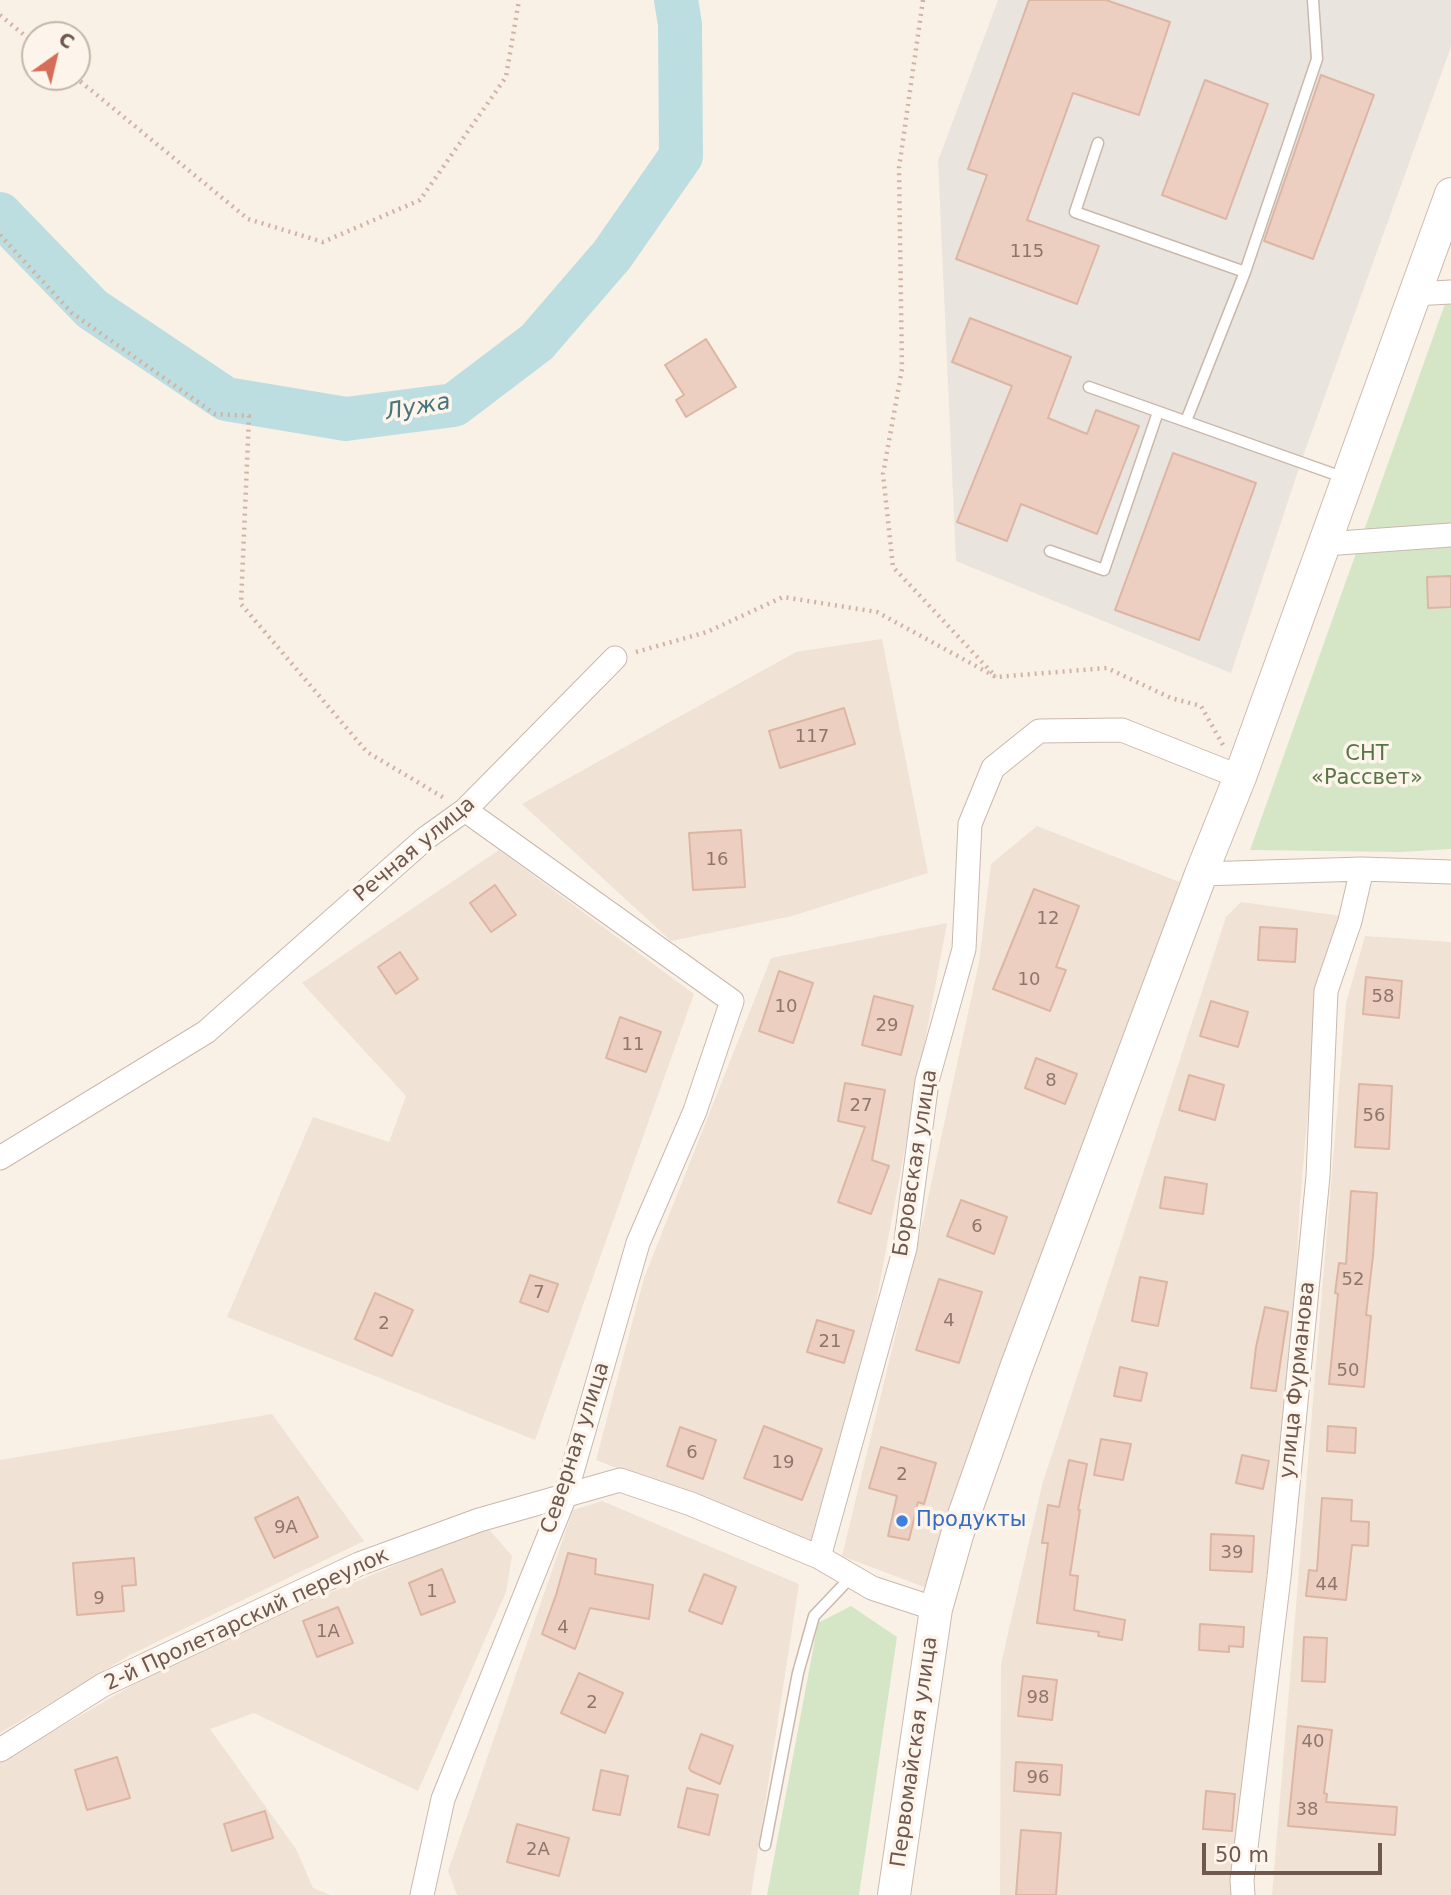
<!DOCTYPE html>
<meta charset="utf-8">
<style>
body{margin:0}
#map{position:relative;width:1451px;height:1895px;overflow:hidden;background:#faf1e6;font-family:"DejaVu Sans",sans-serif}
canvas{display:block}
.north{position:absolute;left:21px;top:21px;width:70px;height:70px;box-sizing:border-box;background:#fdf5ec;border:2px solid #c5b6ad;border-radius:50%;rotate:34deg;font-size:19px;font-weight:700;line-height:28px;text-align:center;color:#70584e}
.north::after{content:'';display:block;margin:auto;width:24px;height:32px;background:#d66d58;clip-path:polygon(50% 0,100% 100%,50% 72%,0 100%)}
.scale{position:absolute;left:1202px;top:1843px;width:180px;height:32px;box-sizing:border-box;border:4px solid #70584e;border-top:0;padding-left:9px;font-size:21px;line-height:24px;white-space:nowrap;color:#70584e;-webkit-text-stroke:5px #fdf5ec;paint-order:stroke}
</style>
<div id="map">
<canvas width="1451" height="1895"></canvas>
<div class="north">С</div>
<div class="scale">50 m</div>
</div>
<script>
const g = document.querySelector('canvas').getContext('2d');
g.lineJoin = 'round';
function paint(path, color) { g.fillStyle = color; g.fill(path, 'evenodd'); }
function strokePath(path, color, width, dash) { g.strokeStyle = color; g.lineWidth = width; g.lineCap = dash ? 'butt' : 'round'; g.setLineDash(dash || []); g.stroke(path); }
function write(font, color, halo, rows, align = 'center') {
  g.font = font + ' "DejaVu Sans",sans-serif'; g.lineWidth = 7; g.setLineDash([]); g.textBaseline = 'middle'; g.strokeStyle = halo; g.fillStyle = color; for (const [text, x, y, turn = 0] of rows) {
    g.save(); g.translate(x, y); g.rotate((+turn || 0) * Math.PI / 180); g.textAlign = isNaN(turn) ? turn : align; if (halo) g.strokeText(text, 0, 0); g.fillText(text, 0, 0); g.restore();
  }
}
paint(new Path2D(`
 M882,639L928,873L792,916L671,941L522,804L796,652Z
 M1037,826L1182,883L924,1587L842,1556L924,1217L979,962L991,864Z
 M499,850L694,994L535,1440L227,1317L313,1117L389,1142L406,1096L302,983Z
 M1241,902L1341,916L1317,1005L1300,1203L1291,1358L1249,1733L1236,1895H1000L1001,1664L1042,1485L1226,917Z
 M947,923L874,1314L810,1543L596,1460L644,1278L771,958Z
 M1365,936L1451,942V1895H1272L1346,1003Z
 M272,1414L364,1541L130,1655L0,1733V1460Z
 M602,1501L799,1584L751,1895H457L448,1871L573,1510Z
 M486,1526L512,1556L506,1592L418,1791L254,1713L210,1729L296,1849L313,1888L330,1895H0V1762L183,1656Z`), '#f0e2d5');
paint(new Path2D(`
 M998,0H1451V47L1301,462L1231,673L956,561L938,161Z`), '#eae4df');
paint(new Path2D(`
 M1451,287V849L1401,852L1250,850Z
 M851,1606L897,1637L859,1895H767L818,1623Z`), '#d5e6c6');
strokePath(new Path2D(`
 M0,214L92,309L226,399L346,419L454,405L537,342L612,255L681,156L680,24L676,0`), '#bddee1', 44);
const building = new Path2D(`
 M1029,0H1106L1170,22L1139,115L1073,93L1027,220L1099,246L1077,304L956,259L987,175L968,169Z
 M1321,75L1374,95L1313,259L1264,241Z
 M1205,80L1268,104L1226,219L1162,195Z
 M970,318L1071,357L1048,418L1087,434L1096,410L1139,426L1097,534L1021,504L1007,541L957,522L1012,386L952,362Z
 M706,339L736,387L686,417L676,400L684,395L665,365Z
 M1173,453L1256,483L1199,640L1115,610Z
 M1451,576V607L1428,608L1427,577Z
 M844,708L855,744L780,768L769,731Z
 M741,830L745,887L693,890L689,833Z
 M495,885L516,915L491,932L470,903Z
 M1034,889L1079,906L1056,967L1066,970L1050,1011L993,989Z
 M1260,927L1297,929L1295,962L1258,960Z
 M400,952L418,979L396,994L378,967Z
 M779,971L813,983L793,1043L759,1031Z
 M1366,977L1402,981L1399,1018L1363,1014Z
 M874,996L913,1006L901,1055L862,1045Z
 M1211,1001L1248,1012L1238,1047L1200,1036Z
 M620,1017L661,1032L646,1072L606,1058Z
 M1036,1058L1077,1074L1065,1104L1025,1088Z
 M1189,1075L1224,1085L1215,1120L1179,1110Z
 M845,1083L885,1090L872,1160L889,1166L871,1214L838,1202L865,1127L838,1121Z
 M1359,1084L1392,1086L1389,1149L1355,1147Z
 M1165,1177L1207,1184L1203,1214L1160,1208Z
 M1351,1191L1377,1193L1373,1256L1366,1315L1371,1316L1364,1387L1329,1384L1338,1294L1335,1293L1339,1263L1346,1264Z
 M961,1200L1007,1217L994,1254L947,1236Z
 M530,1275L558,1284L548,1312L520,1302Z
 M1140,1277L1167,1282L1158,1326L1132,1321Z
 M939,1279L982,1292L959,1363L916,1350Z
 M375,1293L413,1310L392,1356L355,1339Z
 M1265,1307L1288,1312L1276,1391L1251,1388L1256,1347Z
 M817,1320L854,1331L844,1363L807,1352Z
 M1120,1367L1147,1373L1141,1401L1114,1396Z
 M764,1426L822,1449L802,1500L744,1478Z
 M1328,1426L1356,1428L1355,1453L1327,1451Z
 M680,1427L716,1440L703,1479L667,1466Z
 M1101,1439L1131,1444L1123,1480L1094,1475Z
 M881,1447L936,1463L924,1504L918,1502L909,1540L888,1536L897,1496L869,1488Z
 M1242,1455L1269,1461L1263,1489L1236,1483Z
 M1069,1460L1087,1464L1078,1510H1080L1070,1575L1078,1576L1074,1610L1125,1620L1122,1640L1098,1636L1099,1632L1037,1623L1048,1543H1042L1048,1505L1059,1507Z
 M298,1497L318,1537L274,1558L255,1518Z
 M1322,1498L1352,1500L1351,1521L1369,1522L1368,1546L1352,1545L1346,1600L1306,1596L1309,1570L1317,1571Z
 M1211,1534L1254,1536L1252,1572L1210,1570Z
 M568,1553L596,1559L595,1574L653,1585L649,1619L590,1608L575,1649L542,1634L556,1595Z
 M134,1558L136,1585L122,1586L124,1611L77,1615L73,1563Z
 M442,1569L455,1602L421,1615L409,1583Z
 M704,1574L736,1587L722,1624L689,1611Z
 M338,1607L353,1643L317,1657L303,1621Z
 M1200,1624L1244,1627L1243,1647L1229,1646V1652L1199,1650Z
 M1304,1637L1327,1638L1325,1682L1302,1681Z
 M579,1673L623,1693L605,1733L561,1713Z
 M1023,1676L1057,1680L1052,1720L1018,1716Z
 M1298,1726L1332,1730L1324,1793L1327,1794L1326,1802L1397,1807L1395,1835L1288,1826Z
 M701,1734L733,1746L720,1784L691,1771L689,1768Z
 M117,1757L130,1798L87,1810L75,1770Z
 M1016,1762L1062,1765L1060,1795L1014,1791Z
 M601,1770L628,1776L620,1815L593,1810Z
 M687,1788L718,1795L709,1835L678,1827Z
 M1206,1791L1235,1794L1232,1831L1203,1829Z
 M265,1811L273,1838L232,1851L224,1824Z
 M517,1824L569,1838L559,1876L507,1862Z
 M1021,1830L1061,1833L1056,1895H1016Z`);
paint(building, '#eccfc1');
strokePath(building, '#ddb5a3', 2);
const lane = new Path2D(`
 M1098,143L1075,212L1245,272L1186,421
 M1245,272L1317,59L1313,0
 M1089,387L1345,478
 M1050,551L1104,570L1158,412
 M765,1845L798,1673L814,1616L852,1576`);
const street = new Path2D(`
 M1413,294L1451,292
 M1325,544L1451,535
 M1201,874L1362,869L1451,872
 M0,1158L206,1032L426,838L465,810L615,658
 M819,1557L905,1248L927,1081L964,949L970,824L993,768L1039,731L1122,730L1240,777
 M0,1750L103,1685L359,1564L479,1520L620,1480L691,1504L819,1557L872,1588L936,1609
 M422,1895L443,1799L565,1496L638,1243L695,1111L732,1001L465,810
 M1243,1895L1242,1880L1279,1577L1318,1176L1326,991L1350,921L1362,869`);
const secondary = new Path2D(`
 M894,1895L936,1609L957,1535L1016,1368L1201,874L1240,777L1451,194`);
strokePath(lane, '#cab8ad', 13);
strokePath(street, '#cab8ad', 25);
strokePath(secondary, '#cebaae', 34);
strokePath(new Path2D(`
 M923,0L899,168L902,369L883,474L893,567L996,677
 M0,15L35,44
 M75,77L248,219L323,242L420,200L506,77L519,0
 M0,235L72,313L215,414L249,416L241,604L367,752L446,799
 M636,652L707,632L783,597L877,612L996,677L1107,668L1171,698L1201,706L1223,745`), '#d1b3a4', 4.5, [2, 5]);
strokePath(lane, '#fff', 10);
strokePath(street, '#fff', 23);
strokePath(secondary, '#fff', 32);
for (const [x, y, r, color] of [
 [902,1521,7,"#3f7fe0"]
]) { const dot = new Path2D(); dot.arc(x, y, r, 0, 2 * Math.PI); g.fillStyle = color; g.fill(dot); strokePath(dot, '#fdf5ec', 2.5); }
write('18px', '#8f766b', null, [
 ["115",1027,252],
 ["117",812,737],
 ["16",717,860],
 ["12",1048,919],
 ["10",1029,980],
 ["58",1383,997],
 ["10",786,1007],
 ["29",887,1026],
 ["11",633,1045],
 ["8",1051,1081],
 ["27",861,1106],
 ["56",1374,1116],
 ["6",977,1227],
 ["52",1353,1280],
 ["7",539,1293],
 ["4",949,1321],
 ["2",384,1324],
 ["21",830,1342],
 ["50",1348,1371],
 ["6",692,1453],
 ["19",783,1463],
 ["2",902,1475],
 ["9А",286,1528],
 ["39",1232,1553],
 ["44",1327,1585],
 ["1",432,1592],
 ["9",99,1599],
 ["4",563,1628],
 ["1А",328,1632],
 ["98",1038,1698],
 ["2",592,1703],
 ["40",1313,1742],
 ["96",1038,1778],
 ["38",1307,1810],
 ["2А",538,1850]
]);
write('21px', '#577547', '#fdf5ec', [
 ["СНТ",1367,755],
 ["«Рассвет»",1367,779]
]);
write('21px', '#70584e', '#fdf5ec', [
 ["Речная улица",415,850,-40],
 ["Боровская улица",916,1163,-81],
 ["улица Фурманова",1298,1380,-84],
 ["Северная улица",576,1448,-72],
 ["2-й Пролетарский переулок",247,1620,-25],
 ["Первомайская улица",915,1752,-82]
]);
write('21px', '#366cbe', '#fdf5ec', [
 ["Продукты",916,1521]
], 'left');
write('italic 23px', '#47757b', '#fdf5ec', [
 ["Лужа",418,408,-10]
]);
</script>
